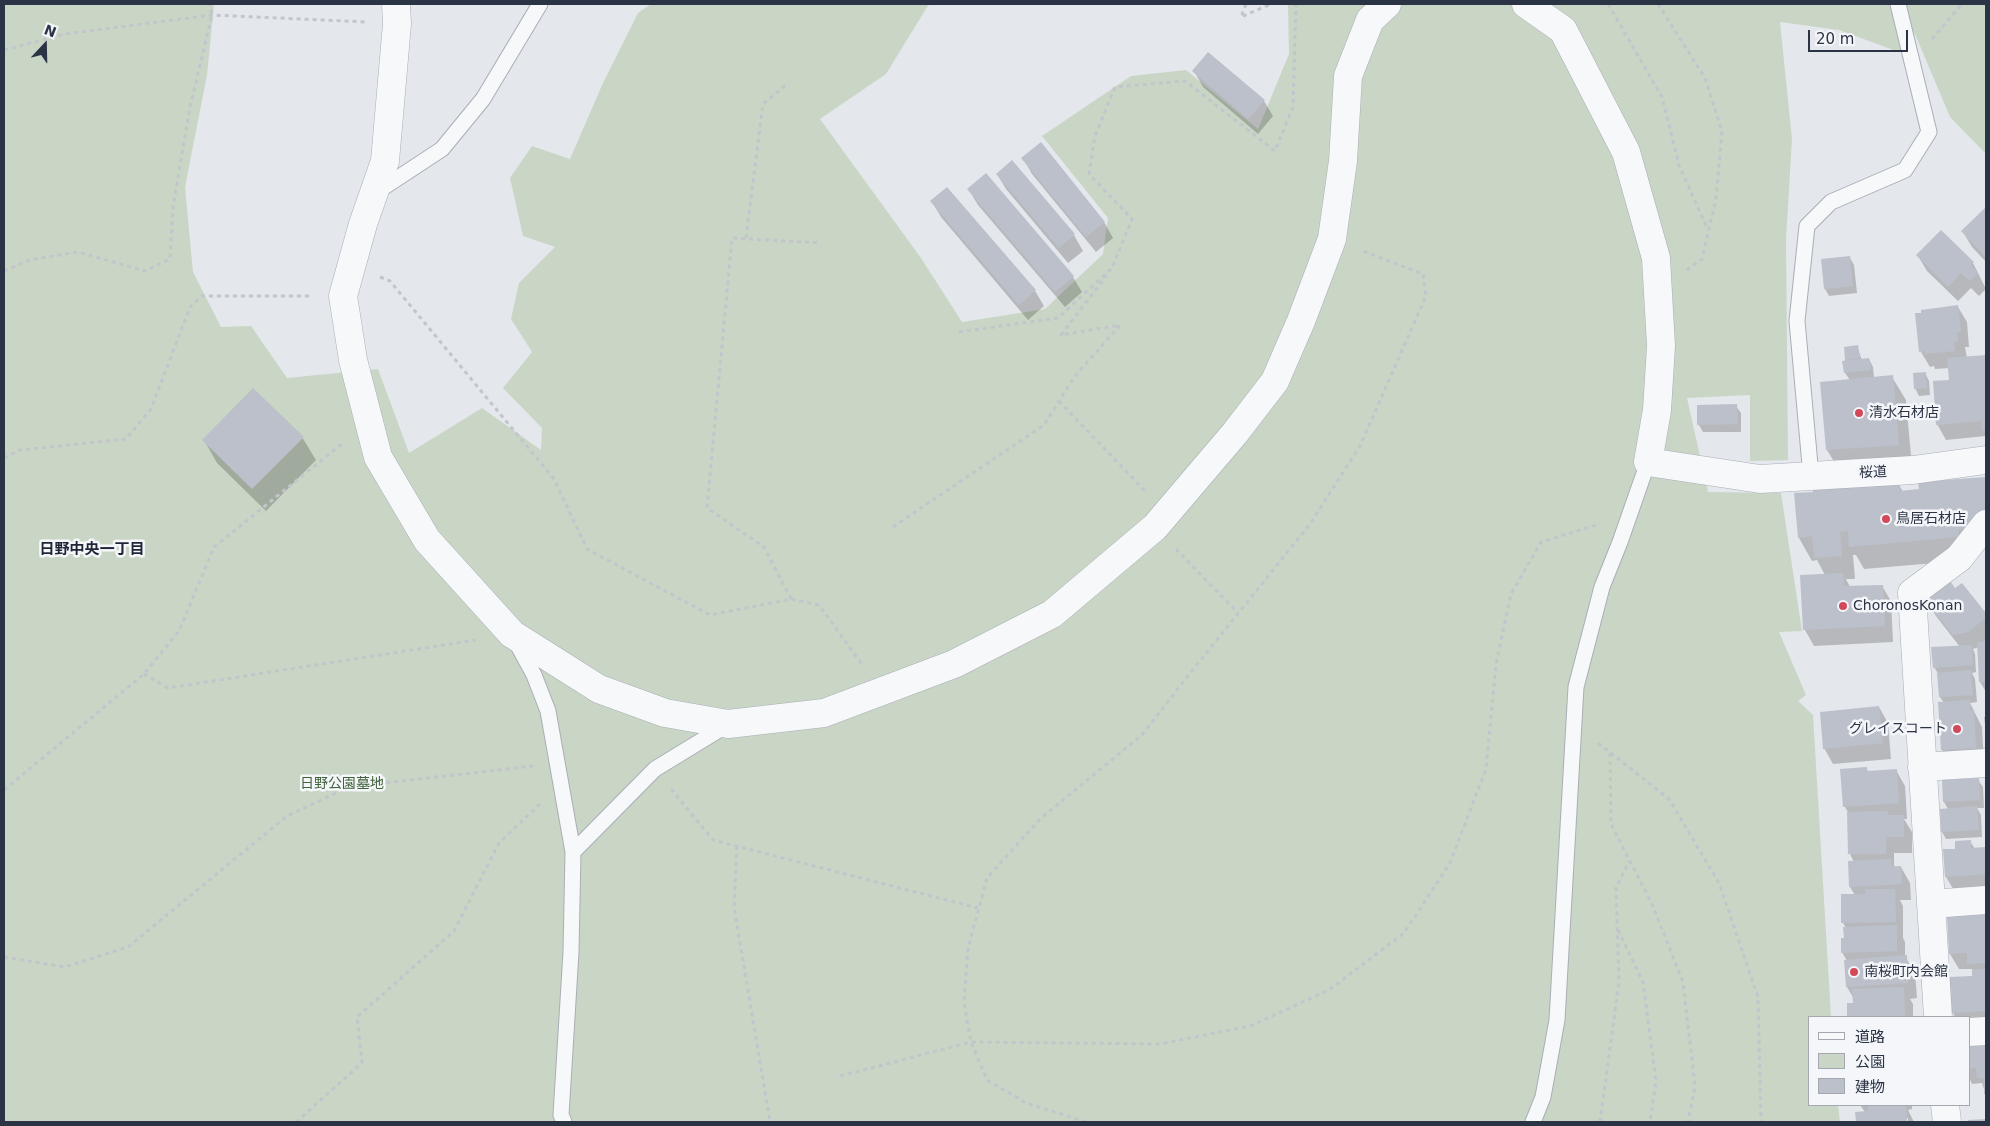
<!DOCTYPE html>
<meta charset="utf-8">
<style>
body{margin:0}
#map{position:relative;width:1990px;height:1126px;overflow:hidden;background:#e4e7ec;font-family:"DejaVu Sans","Noto Sans JP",sans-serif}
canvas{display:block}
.frame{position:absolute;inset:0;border:5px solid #2b3445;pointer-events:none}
.legend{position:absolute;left:1808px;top:1016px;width:162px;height:90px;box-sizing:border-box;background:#f4f6f9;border:1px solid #a4a8b1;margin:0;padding:6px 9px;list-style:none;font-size:15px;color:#2b3445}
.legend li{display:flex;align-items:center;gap:10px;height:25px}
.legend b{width:25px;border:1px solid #a4a8b1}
.north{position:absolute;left:20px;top:20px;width:50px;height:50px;-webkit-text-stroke:4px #f4f6f9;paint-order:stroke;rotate:21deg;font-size:14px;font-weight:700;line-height:20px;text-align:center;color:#2b3445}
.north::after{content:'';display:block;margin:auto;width:18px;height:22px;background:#2b3445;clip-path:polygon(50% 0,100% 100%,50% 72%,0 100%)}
.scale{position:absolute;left:1808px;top:30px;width:100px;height:22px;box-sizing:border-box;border:2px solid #2b3445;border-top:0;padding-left:6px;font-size:15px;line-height:18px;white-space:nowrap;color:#2b3445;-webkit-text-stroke:4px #f4f6f9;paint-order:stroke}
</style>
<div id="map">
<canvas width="1990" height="1126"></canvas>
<div class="frame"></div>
<ul class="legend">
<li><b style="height:6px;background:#f7f8fa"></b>道路</li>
<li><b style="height:14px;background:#c9d6c5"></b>公園</li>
<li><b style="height:14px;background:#bbc0ca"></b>建物</li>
</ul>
<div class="north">N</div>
<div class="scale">20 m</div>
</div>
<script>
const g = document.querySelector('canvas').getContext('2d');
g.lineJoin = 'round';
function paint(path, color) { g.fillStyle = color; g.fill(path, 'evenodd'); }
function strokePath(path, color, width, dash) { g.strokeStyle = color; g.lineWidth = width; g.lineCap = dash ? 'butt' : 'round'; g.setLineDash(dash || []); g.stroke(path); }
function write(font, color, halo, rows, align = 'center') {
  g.font = font + ' "DejaVu Sans","Noto Sans JP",sans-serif'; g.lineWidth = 5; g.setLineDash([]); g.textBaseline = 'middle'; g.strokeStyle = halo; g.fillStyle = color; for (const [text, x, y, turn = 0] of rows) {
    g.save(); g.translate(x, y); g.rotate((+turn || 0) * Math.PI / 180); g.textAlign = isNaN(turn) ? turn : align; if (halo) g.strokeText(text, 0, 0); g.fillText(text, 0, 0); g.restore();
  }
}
paint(new Path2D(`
 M4,4H214L207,75L185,187L193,272L221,327L251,326L287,378L378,369L409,453L482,408L541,450L542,428L503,388L532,352L511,319L519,283L555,247L523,236L510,178L532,146L570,159L603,83L638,13L651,4H929L886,74L820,119L921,258L962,322L1045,309L1103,254L1108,218L1042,136L1131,76L1186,70L1258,129L1289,54L1288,4H1986V154L1950,117L1915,34L1899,52L1839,30L1780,22L1792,139L1786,240L1788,460L1750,461V395L1687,398L1708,492L1781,493L1802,631L1779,632L1806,695L1798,701L1813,715L1831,1017H1809V1105H1838L1840,1122H4Z`), '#c9d6c5');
paint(new Path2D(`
 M1194,71L1264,101L1273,116L1258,134L1203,87Z
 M1023,158L1104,222L1113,238L1096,252L1032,174Z
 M1012,161L1074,235L1083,251L1068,263L1006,189L997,174Z
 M986,175L1073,277L1082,292L1065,307L978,205L969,190Z
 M932,202L1035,291L1044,306L1028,320L941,217Z
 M1986,209V262L1972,247L1963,232Z
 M1918,256L1973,263L1986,289L1979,296L1971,288L1958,301L1927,271Z
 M1850,258L1854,265L1857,293L1829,296L1825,289Z
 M1958,307L1967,322L1969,347H1965L1967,358L1986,356V436L1946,440L1937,424L1951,381L1950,368L1935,369L1934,366L1930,367L1921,352Z
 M1857,347L1862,360L1869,359L1873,367L1874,378L1892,377L1906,400L1912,467L1841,473L1827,450L1821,383L1850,380L1845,373V348Z
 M1925,373L1929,381L1930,395L1919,396L1915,388Z
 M1736,406L1741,413V432H1703L1699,425Z
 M302,437L316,460L266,511L217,463L204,440Z
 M1986,478V545L1971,560L1864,569L1856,555H1853L1855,579H1846L1850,587L1882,586L1891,601L1893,642L1814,646L1805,630L1802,576L1825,575L1817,560L1812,561L1799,538L1898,483L1903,492L1921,490L1920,483Z
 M1962,584L1986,615V641L1983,643H1986V692L1980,682L1979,647L1973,649L1975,654L1976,672L1972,673L1975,679L1977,702L1970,703L1982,727L1984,763L1951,766L1942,750L1939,703H1944L1940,697L1939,675L1934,667L1960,647L1936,616L1927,601L1955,589Z
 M1879,707L1888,723L1891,759L1833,764L1824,748Z
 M1984,717H1986V731Z
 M1866,768L1869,772L1896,770L1905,786L1907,819H1904L1912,832V853H1894V866L1901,867L1910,883L1911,900H1900L1903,906V938L1905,942V957L1915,972L1917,998L1910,999L1913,1004V1017H1848V1004H1854V999L1847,987L1845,961H1847L1842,952L1846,928L1843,923L1855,895L1850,887L1854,862L1850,854L1849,814L1845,807L1842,770Z
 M1978,780L1983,787L1984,808H1977L1981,815L1982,837L1946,839L1942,832L1941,810L1948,809L1944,802Z
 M1970,841L1975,849L1985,848L1986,850V890L1955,892L1946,877L1956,850Z
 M1986,914V1027L1969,1028V1017H1955L1953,1013L1974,977L1973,972L1972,969H1959L1950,954L1948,916Z
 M1986,1045V1095L1982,1083L1972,1084L1969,1077V1046Z
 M1860,1105H1912V1109L1908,1110L1914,1122H1908V1118H1906V1122H1857V1113L1865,1112Z`), '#0003');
paint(new Path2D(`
 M1208,52L1265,100L1248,119L1192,71Z
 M1041,142L1105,222L1086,237L1021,158Z
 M1012,160L1075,234L1059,248L996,174Z
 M986,173L1074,276L1055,292L967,189Z
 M947,187L1036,290L1019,305L930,201Z
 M1986,207V254L1985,256L1961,231Z
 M1941,230L1974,262L1971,265L1978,273L1970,281L1961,273L1948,287L1916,255Z
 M1850,256L1853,286L1824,289L1821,259Z
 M1958,305L1961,332H1957L1958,341L1954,342L1955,351L1925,354V351L1919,352L1915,313H1921V310Z
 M1858,345L1860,358L1845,360L1844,347Z
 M1986,355V430L1982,431L1981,421L1936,425L1933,381L1949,380L1947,358Z
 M1869,358L1871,370L1844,373L1842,361Z
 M1926,372L1927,388L1914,389L1913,373Z
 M1893,375L1899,445L1826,450L1820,382Z
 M253,388L304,437L252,489L202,440Z
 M1737,404L1738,424L1697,425V405Z
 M1986,477V508L1966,529L1958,530L1959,537L1849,547L1848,531L1840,532L1842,556L1814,558L1812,536L1798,538L1794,493L1813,492L1812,488L1899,481L1900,491L1919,489L1918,482Z
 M1843,573L1844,586L1883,585L1885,626L1803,630L1800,575Z
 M1950,581L1955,588L1962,583L1986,613V618L1968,632L1953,635L1925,600Z
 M1977,642H1986V682H1979Z
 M1972,645L1973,665L1933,668L1931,647Z
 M1971,670L1973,695L1939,697L1937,673Z
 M1970,700V710H1974L1976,748L1941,750L1938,702Z
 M1879,706L1883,743L1823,749L1820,712Z
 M1867,767V771L1897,769L1899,803L1843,807L1840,769Z
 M1979,778L1980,800L1943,802L1942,780Z
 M1977,806L1979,830L1941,832L1940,809Z
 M1888,811V815H1904V837H1886V854H1848L1847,812Z
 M1971,840V848L1986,847V874L1945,877L1943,849H1955V841Z
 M1891,859L1892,867L1901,866L1902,884L1849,887L1848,861Z
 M1865,889H1895L1896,922L1841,923V894H1865Z
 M1986,913V963L1967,964V953L1949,954L1947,915Z
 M1897,925V951L1841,953V938H1844L1843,927Z
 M1907,955L1908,983L1846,987L1844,960Z
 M1986,969V1011L1952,1013L1949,977L1972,976V970Z
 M1904,987L1905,1017H1847V1003H1853L1852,989Z
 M1969,1044H1986V1094H1984V1079L1977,1077L1976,1068H1969Z
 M1868,1105H1906L1907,1122H1856L1855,1112L1868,1111Z
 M1986,1119V1122H1968V1120Z`), '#bbc0ca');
const lane = new Path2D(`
 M375,193L442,149L483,99L540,4
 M1811,476L1797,321L1807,226L1831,202L1905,170L1929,132L1898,4
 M516,642L534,675L548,711L573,852L571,952L561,1115L564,1122
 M573,852L655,769L727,725
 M1533,1122L1543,1097L1557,1020L1576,687L1602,587L1620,542L1648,462`);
const street = new Path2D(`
 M396,4L397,24L385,161L363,224L343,296L353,360L378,457L427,540L512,634L599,689L665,713L728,724L824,713L954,664L1052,614L1155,527L1235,433L1275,381L1301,321L1332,239L1343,161L1348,76L1370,20L1387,4
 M1526,4L1563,30L1626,152L1656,258L1661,346L1657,410L1648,462L1760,479L1913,470L1986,460
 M1922,767L1986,763
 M1931,904L1986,900
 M1938,1017L1912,593L1959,558L1986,524
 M1969,1032L1986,1031
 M1945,1105L1947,1122`);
strokePath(lane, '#a9aeb7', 17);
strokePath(street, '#a9aeb7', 29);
strokePath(new Path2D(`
 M1246,4L1241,17L1271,4
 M1608,4L1662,97L1679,165L1708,230
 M1658,4L1705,78L1722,131L1716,199L1702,259L1687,270
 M1932,39L1962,4
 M4,50L65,34L212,15L367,22
 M746,238L763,104L787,84
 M4,271L29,260L78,252L145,271L170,259L173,207L190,107L212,15L210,4
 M380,277L390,281L554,479L587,549L710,615L791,599L819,605L863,666
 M959,332L1058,318L1112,268L1132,219L1089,174L1095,136L1115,87L1185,81L1275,151L1293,107L1296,4
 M1059,401L1145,491
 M4,458L20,450L126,439L151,409L190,307L202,296H312
 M893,527L1044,425L1075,376L1120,325L1061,335L1107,275
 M1176,549L1238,613
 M791,599L764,547L707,508L732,238L821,243
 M144,674L168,688L476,640
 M1598,743L1669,799L1719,883L1758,997L1761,1122
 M1610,753L1611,824L1652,904L1683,982L1695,1086L1688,1122
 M671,789L713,840L978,908
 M4,790L144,674L179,631L214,547L343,443
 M737,846L734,907L770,1122
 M1618,930L1643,982L1656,1081L1650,1122
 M4,957L65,967L128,947L287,816L349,787L533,766
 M840,1076L971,1042L1160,1044L1250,1026L1329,990L1404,933L1450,863L1486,769L1496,664L1511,594L1541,542L1600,524
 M296,1122L362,1063L357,1017L454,931L499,843L540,804
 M1086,1122L1026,1103L987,1080L971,1042L964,1003L968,949L987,878L1040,819L1142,735L1191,672L1310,524L1360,446L1426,296L1423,274L1360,250
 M1600,1122L1619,981L1616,888L1629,861`), '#c2c5cb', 3, [4, 4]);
strokePath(lane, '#f7f8fa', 15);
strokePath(street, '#f7f8fa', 28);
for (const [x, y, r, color] of [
 [1859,413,5,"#d1495b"],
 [1886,519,5,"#d1495b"],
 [1843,606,5,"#d1495b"],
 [1957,729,5,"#d1495b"],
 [1854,972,5,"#d1495b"]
]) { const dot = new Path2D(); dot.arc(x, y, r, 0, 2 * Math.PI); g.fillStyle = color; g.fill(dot); strokePath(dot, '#f4f6f9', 2); }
write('14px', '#2b3445', '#f4f6f9', [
 ["清水石材店",1869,413],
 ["鳥居石材店",1896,519],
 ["ChoronosKonan",1853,606],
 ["グレイスコート",1947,729,"right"],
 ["南桜町内会館",1864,972]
], 'left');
write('14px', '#2b3445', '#f4f6f9', [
 ["桜道",1873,473,-3]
]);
write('14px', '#3f6138', '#f4f6f9', [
 ["日野公園墓地",342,784]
]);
write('bold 15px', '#1d2536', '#f4f6f9', [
 ["日野中央一丁目",92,550]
]);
</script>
